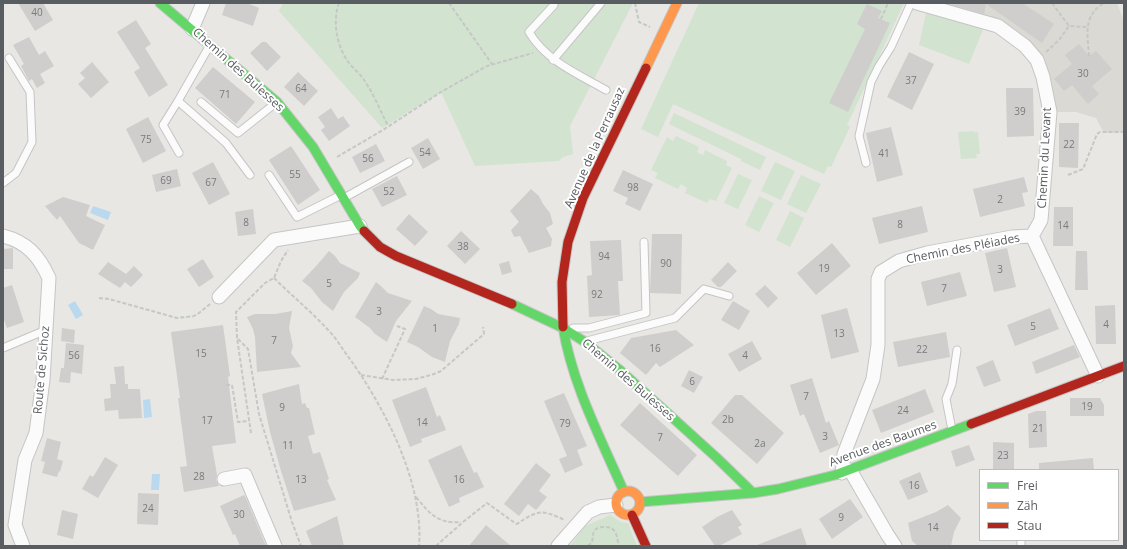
<!DOCTYPE html>
<meta charset="utf-8">
<style>
body{margin:0}
#map{position:relative;width:1127px;height:549px;overflow:hidden;background:#e8e7e3;font-family:"Open Sans",sans-serif}
canvas{display:block}
.frame{position:absolute;inset:0;border:4px solid #595c60;pointer-events:none}
.legend{position:absolute;left:979px;top:469px;width:140px;height:72px;box-sizing:border-box;background:#fff;border:1px solid #bdbebf;margin:0;padding:5px 7px;list-style:none;font-size:12px;color:#595c60}
.legend li{display:flex;align-items:center;gap:8px;height:20px}
.legend b{width:20px;border:1px solid #bdbebf}
</style>
<div id="map">
<canvas width="1127" height="549"></canvas>
<div class="frame"></div>
<ul class="legend">
<li><b style="height:5px;background:#63d668"></b>Frei</li>
<li><b style="height:5px;background:#ff974d"></b>Zäh</li>
<li><b style="height:5px;background:#b3261e"></b>Stau</li>
</ul>
</div>
<script>
const g = document.querySelector('canvas').getContext('2d');
g.lineJoin = 'round';
function paint(path, color) { g.fillStyle = color; g.fill(path, 'evenodd'); }
function strokePath(path, color, width, dash) { g.strokeStyle = color; g.lineWidth = width; g.lineCap = dash ? 'butt' : 'round'; g.setLineDash(dash || []); g.stroke(path); }
function write(font, color, halo, rows, align = 'center') {
  g.font = font + ' "Open Sans",sans-serif'; g.lineWidth = 4; g.setLineDash([]); g.textBaseline = 'middle'; g.strokeStyle = halo; g.fillStyle = color; for (const [text, x, y, turn = 0] of rows) {
    g.save(); g.translate(x, y); g.rotate((+turn || 0) * Math.PI / 180); g.textAlign = isNaN(turn) ? turn : align; if (halo) g.strokeText(text, 0, 0); g.fillText(text, 0, 0); g.restore();
  }
}
paint(new Path2D(`
 M922,3H1117L1124,21V132L1104,133L1096,118L1076,112H1050L1037,60L998,26Z`), '#dbd9d3');
paint(new Path2D(`
 M283,3H633L570,126L573,154L563,157L559,161L475,166L441,92L382,128L279,11Z
 M699,3H904L847,125L850,127L831,167L828,166L824,174L673,104L658,137L641,129Z
 M926,13L985,25L969,64L919,45Z
 M674,113L766,157L760,170L741,161V159L669,124Z
 M974,131V132H978L980,154H976L977,158L961,159L958,132Z
 M676,136L699,147L697,152L703,155L705,150L727,161L726,165L732,168L716,201L710,199L707,203L685,193L687,188L681,184L678,189L655,178L658,173L651,170L667,137L673,141Z
 M775,162L795,171L781,200L761,191Z
 M738,174L752,180L738,209L724,203Z
 M801,175L821,184L806,213L787,204Z
 M759,196L774,203L759,232L745,225Z
 M790,211L804,218L790,247L776,240Z
 M610,515L621,522L628,523L637,546H570L585,526Z`), '#d2e3d0');
paint(new Path2D(`
 M93,206L111,212L108,220L90,213Z
 M75,301L83,315L76,319L68,305Z
 M150,399L152,417L144,418L143,400Z
 M152,474H160L159,490H151Z`), '#bbd9ee');
paint(new Path2D(`
 M18,3H43L53,20L35,31Z
 M226,3H247L259,8L253,26L222,15Z
 M946,3H1022L1054,24L1042,43L986,4L984,14Z
 M867,4L882,11L878,18L890,23L848,112L829,103L865,29L857,24Z
 M136,20L151,44L145,48L168,85L149,97L134,72L140,68L117,32Z
 M29,37L39,55L45,51L54,66L40,74L45,83L37,88L32,79L29,81L21,66L24,64L13,45Z
 M262,42H266L281,57L267,71L250,53Z
 M1079,44L1089,56L1096,51L1112,69L1092,86L1099,94L1088,104L1072,85L1064,91L1054,79L1072,64L1065,55Z
 M909,52L934,64L912,110L887,97Z
 M92,62L109,82L91,98L78,84L85,78L80,73Z
 M213,67L255,102L236,124L195,88Z
 M298,72L318,91L304,106L284,87Z
 M1006,88H1033L1034,136L1007,137Z
 M331,108L338,119L343,116L350,126L329,141L321,130L325,127L318,117Z
 M148,117L166,151L143,163L126,129Z
 M1059,123H1079L1078,168L1059,167Z
 M891,127L903,175L877,182L866,133Z
 M428,138L440,159L423,169L411,148Z
 M376,144L385,161L360,173L352,157Z
 M291,146L320,190L298,205L269,160Z
 M213,162L230,194L209,205L192,173Z
 M177,169L181,186L156,192L152,175Z
 M623,170L653,184L640,211L625,204L628,198L613,191Z
 M397,176L407,195L382,207L372,189Z
 M1024,177L1028,192L1022,193L1025,206L980,217L973,189Z
 M531,189L539,196L543,204L550,213L553,224L546,228L552,239L551,246L529,253L520,236L514,237L511,230L519,222L510,211Z
 M63,197L90,205L86,216L105,225L93,250L79,243L60,216L57,220L45,206Z
 M922,206L928,232L879,244L872,218Z
 M1054,207H1073V246H1053Z
 M253,209L256,234L238,236L235,212Z
 M409,214L428,232L415,246L396,229Z
 M461,231L480,249L465,264L447,246Z
 M652,234H682L681,294L650,293Z
 M621,240L623,281H618L620,315L589,317L587,276L592,275L590,241Z
 M832,243L851,266L816,295L797,273Z
 M13,248V269H3V249Z
 M1007,248L1016,287L994,292L985,253Z
 M329,251L335,256L340,263L360,273L358,278L344,292L333,311L322,302L311,288L302,281L317,265Z
 M1076,251H1087L1088,290H1075Z
 M203,259L214,277L199,287L187,269Z
 M509,261L512,272L502,275L499,264Z
 M108,262L126,274L134,266L143,275L131,287L125,282L120,288L98,274Z
 M728,262L737,271L721,287H718L711,280Z
 M960,272L967,296L927,306L921,282Z
 M376,282L382,287L388,293L412,301L396,321L387,342L375,334L370,328L355,317Z
 M12,285L24,322L7,328L3,317V288Z
 M765,285L778,298L768,308L755,294Z
 M733,301L750,311L739,330L721,320Z
 M1115,305L1116,344H1096L1095,306Z
 M424,306L431,309L438,314L460,318L459,324L450,341L445,362L432,357L418,347L407,342Z
 M847,308L859,352L831,359L821,315Z
 M1050,308L1059,329L1015,346L1007,325Z
 M292,311L289,328L293,346L291,353L301,367L257,372L255,337L253,329L247,317L255,314H275Z
 M223,325L230,376L228,377L236,443L212,446L217,475L216,480L219,486L184,492L180,467L187,466L178,398H180L171,332Z
 M62,328L75,330L74,343L61,341Z
 M676,330L694,345L660,367L656,363L646,375L620,353L631,338Z
 M946,332L950,357L898,367L893,342Z
 M752,341L762,359L739,372L728,354Z
 M66,343L84,345L82,374L71,372L70,383L59,382L61,368H64Z
 M1074,345L1080,357L1036,374L1032,362Z
 M993,360L1001,381L984,387L976,367Z
 M124,366L125,384H128V389H140L142,418L119,419L118,410L105,411L104,399L111,398L110,384H116L114,367Z
 M689,370L703,377L694,393L681,386Z
 M812,378L826,423L829,421L839,445L820,453L804,414L800,416L790,385Z
 M299,384L302,404L305,403L307,408H309L315,434L308,436L313,454L320,452L329,479L327,480L336,500L294,511L281,471L270,432L262,394Z
 M426,387L437,417L440,415L446,430L421,439L422,442L410,447L392,400Z
 M925,389L934,412L881,433L872,410Z
 M564,393L587,446L577,450L583,465L565,473L559,459L567,456L544,401Z
 M735,395H742L784,433L757,464L711,423Z
 M1070,398H1100L1104,405V416H1070Z
 M640,403L697,455L678,476L620,425Z
 M1036,411H1046L1047,447L1029,448L1028,414Z
 M47,438L61,442L57,459L63,461L60,472L59,471L57,477L42,473L45,462L41,461Z
 M993,442L1014,443V470H993Z
 M461,445L474,473L477,472L484,487L459,498L460,502L449,507L428,460Z
 M969,445L975,460L956,467L951,451Z
 M105,457L118,465L98,498L82,489L90,475L93,477Z
 M1093,458L1094,470H1039V463Z
 M536,463L551,475L539,491L547,497L536,510L528,504L519,516L504,504Z
 M920,472L928,492L908,500L899,481Z
 M138,493L159,494L158,525L137,524Z
 M244,495L246,498L266,546H240L235,534L233,535L220,506Z
 M850,499L863,517L832,539L819,519Z
 M948,505L961,518L954,532L951,546H918L912,541L908,523L936,512Z
 M62,510L78,514L73,539L57,535Z
 M732,510L742,525L738,527L742,534L719,546H715L702,527L717,517Z
 M337,516L344,546H312L306,531Z
 M486,525L511,546H469Z
 M801,528L807,546H757V545Z`), '#cfcecc');
const lane = new Path2D(`
 M553,3L554,5L529,32C546,61 578,74 606,90
 M210,45L178,101L226,143L250,175
 M553,60L601,3
 M178,101L163,125L179,153
 M201,102L238,133L277,102
 M866,163L859,136L871,82L879,66L891,47L911,3
 M269,175L297,217L341,195
 M3,183L16,173L32,142L30,92L9,58
 M344,198L409,162
 M573,328H589L646,313L644,242
 M587,341L675,318L704,289L729,296
 M3,348L46,330
 M952,430L946,399L952,384L957,350
 M1021,546V540`);
const street = new Path2D(`
 M917,3L998,26L1025,46L1037,60L1043,77L1050,112L1041,220L1032,236
 M192,29L203,3
 M3,236C27,242 39,256 49,278L43,380L36,433L25,460L15,525L23,546
 M1032,236L1098,376
 M219,297L274,240L360,226
 M850,470L887,534L895,546
 M842,473L844,454L873,379L878,345V279L881,272L899,261L927,253L1012,237L1032,236
 M224,479L245,475L275,546
 M558,546L588,512L599,507L616,505`);
const fast = new Path2D(`
 M160,3L277,102L313,147L360,226L364,231
 M512,304L563,328L585,342L621,371L717,458L753,493
 M563,327C572,384 601,439 624,492
 M640,502L753,493L778,489L835,475L971,424`);
const slow = new Path2D(`
 M646,68L677,3
 M616 503a12 12 0 1 1 24 0a12 12 0 1 1-24 0Z`);
const jam = new Path2D(`
 M364,231L380,247L396,256L512,304
 M563,327L562,282L568,242L583,198L646,68
 M971,424L1124,366
 M632,515L646,546`);
strokePath(lane, '#c5c5c5', 9);
strokePath(street, '#c5c5c5', 15);
strokePath(fast, '#c5c5c4', 11);
strokePath(slow, '#c5c5c4', 11);
strokePath(jam, '#c5c5c4', 11);
strokePath(new Path2D(`
 M339,3C332,22 337,47 349,63C353,68 358,72 362,77C373,92 380,110 388,126
 M449,3L492,64
 M635,3L639,22L650,27
 M1052,3L1069,26L1087,27
 M881,19L888,3
 M1046,52L1059,40L1069,26
 M1089,56C1088,36 1082,16 1104,3
 M337,157L383,130L441,92L487,66L533,53
 M1068,175L1083,169L1097,134L1100,132H1124
 M274,278C292,296 312,312 329,331C336,338 341,347 347,355C384,406 424,482 419,546
 M99,298L109,299L177,318L194,316L199,313L210,304
 M238,339L248,349L259,414L292,522L301,546
 M361,375L393,380L416,379L434,374L441,371L484,334L483,327
 M382,379L405,329L397,326
 M226,385H232L238,422L249,421
 M251,433L237,338L236,312L265,283L274,278L281,261L288,250
 M416,497C430,514 438,524 461,522
 M436,546L463,522L487,503L515,523L517,524C539,509 542,510 565,520
 M588,546L592,542C593,538 592,534 595,530C598,527 601,527 604,527C615,526 618,536 618,545`), '#c5c8c6', 2, [4, 2]);
strokePath(lane, '#fcfbfb', 7);
strokePath(street, '#fcfbfb', 13);
strokePath(fast, '#63d668', 9);
strokePath(slow, '#ff974d', 9);
strokePath(jam, '#b3261e', 9);
write('10px', '#787a7c', null, [
 ["40",37,13],
 ["30",1083,74],
 ["37",911,81],
 ["64",301,89],
 ["71",225,95],
 ["39",1020,112],
 ["75",146,140],
 ["22",1069,145],
 ["54",425,153],
 ["41",884,154],
 ["56",368,159],
 ["55",295,175],
 ["69",166,181],
 ["67",211,183],
 ["98",633,188],
 ["52",389,192],
 ["2",1000,200],
 ["8",246,223],
 ["8",900,225],
 ["14",1063,226],
 ["38",463,247],
 ["94",604,257],
 ["90",666,264],
 ["19",824,269],
 ["3",1000,270],
 ["5",329,284],
 ["7",944,289],
 ["92",597,295],
 ["3",379,312],
 ["4",1106,325],
 ["5",1033,327],
 ["1",435,329],
 ["13",839,334],
 ["7",274,341],
 ["16",655,349],
 ["22",922,350],
 ["15",201,354],
 ["56",74,356],
 ["4",745,356],
 ["6",692,382],
 ["7",806,397],
 ["19",1087,407],
 ["9",282,408],
 ["24",903,411],
 ["2b",728,420],
 ["17",207,421],
 ["14",422,423],
 ["79",565,424],
 ["21",1038,429],
 ["3",825,437],
 ["7",660,438],
 ["2a",760,444],
 ["11",288,446],
 ["23",1003,456],
 ["28",199,477],
 ["13",301,480],
 ["16",459,480],
 ["16",914,486],
 ["24",148,509],
 ["30",239,515],
 ["9",841,518],
 ["14",933,528]
]);
write('12px', '#595c60', '#fff', [
 ["Chemin des Bulesses",238,70,42],
 ["Avenue de la Perrausaz",595,148,-66],
 ["Chemin du Levant",1045,158,-87],
 ["Chemin des Pléiades",963,249,-11],
 ["Route de Sichoz",42,370,-85],
 ["Chemin des Bulesses",628,380,41],
 ["Avenue des Baumes",883,444,-20]
]);
</script>
